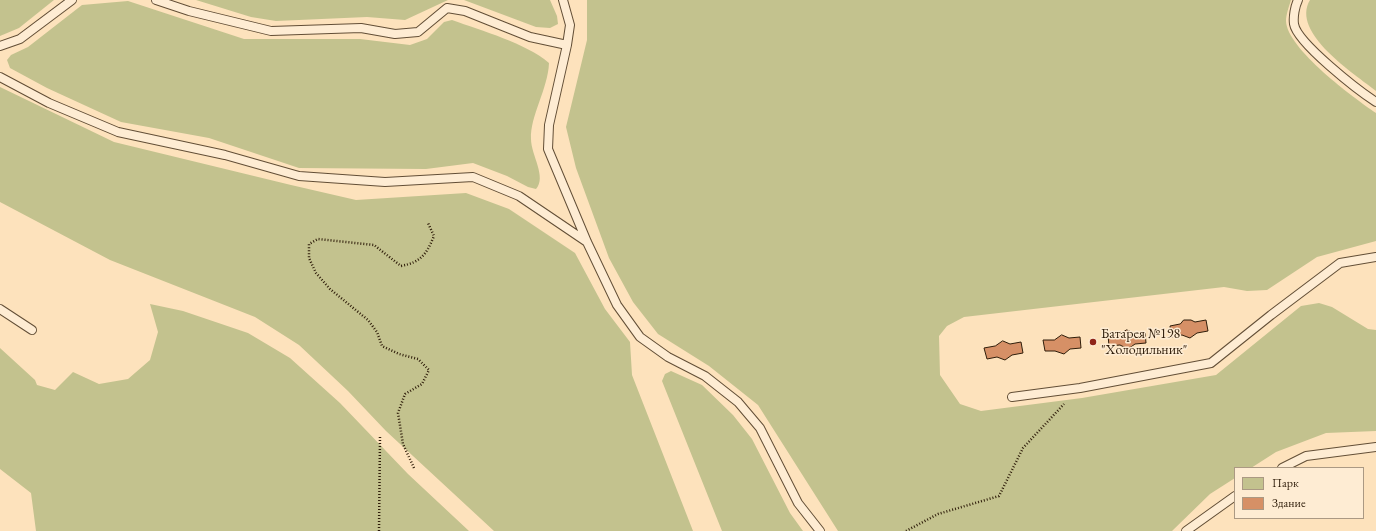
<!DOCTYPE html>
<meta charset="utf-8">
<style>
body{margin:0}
#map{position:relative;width:1376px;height:531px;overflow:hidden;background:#fde2bc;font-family:"EB Garamond",serif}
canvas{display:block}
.legend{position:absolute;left:1234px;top:467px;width:130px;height:52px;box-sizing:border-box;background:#feecd3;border:1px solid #ab9983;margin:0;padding:5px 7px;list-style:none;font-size:12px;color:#2f1d0a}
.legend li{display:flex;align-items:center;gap:8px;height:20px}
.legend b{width:20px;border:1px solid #ab9983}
</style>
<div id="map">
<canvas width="1376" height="531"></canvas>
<ul class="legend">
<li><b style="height:11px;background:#c3c28e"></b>Парк</li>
<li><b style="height:11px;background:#d69066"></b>Здание</li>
</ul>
</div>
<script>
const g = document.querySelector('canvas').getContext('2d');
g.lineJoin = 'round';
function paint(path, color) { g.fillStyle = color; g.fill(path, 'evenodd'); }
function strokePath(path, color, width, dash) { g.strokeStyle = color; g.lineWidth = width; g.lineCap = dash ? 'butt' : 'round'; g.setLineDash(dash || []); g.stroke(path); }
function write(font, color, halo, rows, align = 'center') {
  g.font = font + ' "EB Garamond",serif'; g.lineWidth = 3; g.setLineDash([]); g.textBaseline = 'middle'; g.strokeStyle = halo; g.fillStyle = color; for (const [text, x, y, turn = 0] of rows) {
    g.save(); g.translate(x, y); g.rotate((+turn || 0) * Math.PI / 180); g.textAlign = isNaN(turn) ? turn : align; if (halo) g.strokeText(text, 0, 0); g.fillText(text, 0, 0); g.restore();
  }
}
paint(new Path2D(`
 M0,0H54L19,28L0,36Z
 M196,0H448L405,20L367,17L276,21L251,17Z
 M464,0H550L557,16L558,24L550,28L536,27Z
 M587,0H1291C1289,6 1286,15 1286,21C1287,49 1354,98 1376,113V241L1317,257L1267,290L1247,291L1224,287L964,317L947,326L939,336L940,375L960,404L981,411L1082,398L1216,375L1301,306L1319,303L1332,307L1368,329L1376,330V431L1326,433L1276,452L1251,468H1235V478L1210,494L1172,531H838L758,405L709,366L658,334L633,302L609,258L576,168L566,127L587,40Z
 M1310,0H1376V91C1355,74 1290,33 1310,0Z
 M128,1L244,39H360L410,45L427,39L444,22L452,20C482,31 526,43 549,63C548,89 530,116 531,139C531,155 547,177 536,189L528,187L507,176L473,163L426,169L299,168L209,138L121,122L47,88L10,68L7,60L11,55L28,47L82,5Z
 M0,87L114,142L291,185L356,200L466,193L509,209L575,253L605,309L630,342L632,375L693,531H494L386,431L348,391L299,345L255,317L110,260L0,202Z
 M150,304L183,311L248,333L290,358L340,403L408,474L469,531H36L31,493L0,469V348L35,380L37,385L55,390L73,372L99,384L128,379L150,360L158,332Z
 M671,371L702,385L733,415L752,439L790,513L803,531H722L662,381L665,374Z`), '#c3c28e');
const building = new Path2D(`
 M1184,320H1191L1195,322L1206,320L1208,331L1197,333L1190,338L1182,335L1171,337L1170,326L1180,324Z
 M1127,330L1134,333L1145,332L1146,343L1135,344L1128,349L1120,345L1109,346L1108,335L1119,334Z
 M1062,335L1069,338L1080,337L1081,348L1070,349L1064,354L1055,351H1045L1043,340H1054Z
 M1003,341L1010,344L1021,342L1023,353L1012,355L1005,360L997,357L987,359L984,348L995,346Z`);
paint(building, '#d69066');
strokePath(building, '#2f1d0a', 1);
const service = new Path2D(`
 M156,0L189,11L271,31L361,28L395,34L418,32L447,8L465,11L530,37L567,45
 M563,0L570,25L567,45L549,125L548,149L587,242L617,305L640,337L668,357L705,376L738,402L760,428L798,503L820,531
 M1298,0C1295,6 1293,17 1294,24C1297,43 1359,91 1376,102
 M0,46L20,39L72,0
 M0,77L49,103L118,132L225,155L299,176L385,182L473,177L519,196L587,242
 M0,309L32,330
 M1012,397L1080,388L1211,363L1271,315L1340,263L1376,257
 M1282,468L1306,456L1376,447
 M1186,531L1235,496`);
strokePath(service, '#624e36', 10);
strokePath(new Path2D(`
 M414,468L403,444L398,413L405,394L422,384L429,370L418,359L399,354L382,346L377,332L368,320L330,289L316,273L309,258V244L318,239L374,245L401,266C421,262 426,255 434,236L428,223
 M379,531L380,436
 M906,531L938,514L999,496L1023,448L1064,404`), '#2f1d0a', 2.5, [1, 2]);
strokePath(service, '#feecd3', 8);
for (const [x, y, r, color] of [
 [1093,342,4,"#8f2418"]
]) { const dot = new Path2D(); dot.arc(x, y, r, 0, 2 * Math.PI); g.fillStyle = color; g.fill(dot); strokePath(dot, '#feecd3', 1.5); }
write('14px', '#2f1d0a', '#feecd3', [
 ["Батарея №198",1101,334],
 ["\"Холодильник\"",1101,350]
], 'left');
</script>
